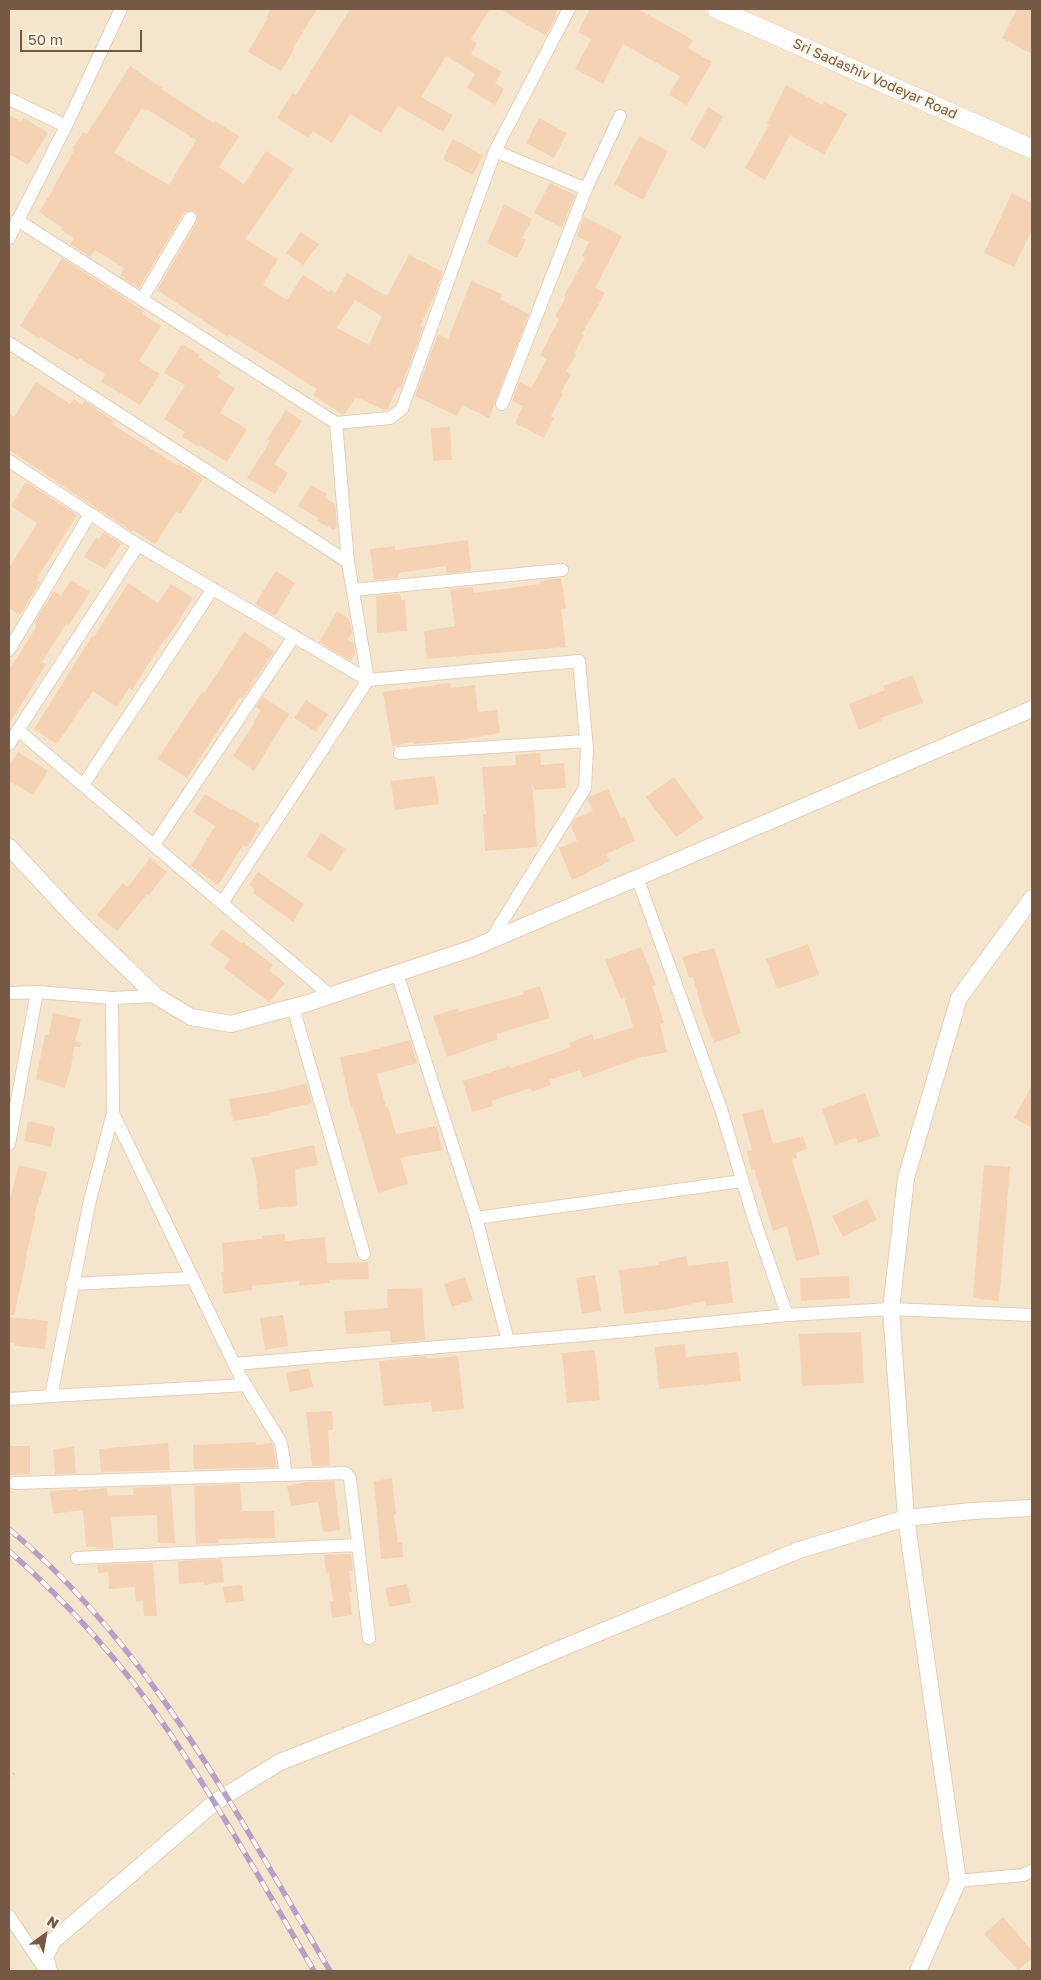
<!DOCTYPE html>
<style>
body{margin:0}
#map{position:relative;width:1041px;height:1980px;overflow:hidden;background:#fef3df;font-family:"Golos Text",sans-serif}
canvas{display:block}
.frame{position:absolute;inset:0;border:10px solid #765945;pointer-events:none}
.north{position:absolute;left:20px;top:1910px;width:50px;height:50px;-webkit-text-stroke:4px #fff7e7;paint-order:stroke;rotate:32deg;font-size:14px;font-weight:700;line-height:20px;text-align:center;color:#765945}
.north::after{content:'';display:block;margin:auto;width:18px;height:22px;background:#765945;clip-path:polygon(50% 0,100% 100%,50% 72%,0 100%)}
.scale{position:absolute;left:20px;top:30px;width:122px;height:22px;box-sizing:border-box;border:2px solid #765945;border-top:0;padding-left:6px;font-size:15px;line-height:18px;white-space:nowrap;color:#765945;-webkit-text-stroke:4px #fff7e7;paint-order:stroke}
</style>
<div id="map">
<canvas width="1041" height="1980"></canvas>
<div class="frame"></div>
<div class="north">N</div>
<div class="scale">50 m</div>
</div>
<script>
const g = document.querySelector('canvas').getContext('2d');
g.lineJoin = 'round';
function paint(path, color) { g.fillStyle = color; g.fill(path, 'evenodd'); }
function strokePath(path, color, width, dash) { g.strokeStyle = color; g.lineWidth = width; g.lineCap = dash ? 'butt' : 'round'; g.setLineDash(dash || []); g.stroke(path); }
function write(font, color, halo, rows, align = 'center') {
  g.font = font + ' "Golos Text",sans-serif'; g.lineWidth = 4.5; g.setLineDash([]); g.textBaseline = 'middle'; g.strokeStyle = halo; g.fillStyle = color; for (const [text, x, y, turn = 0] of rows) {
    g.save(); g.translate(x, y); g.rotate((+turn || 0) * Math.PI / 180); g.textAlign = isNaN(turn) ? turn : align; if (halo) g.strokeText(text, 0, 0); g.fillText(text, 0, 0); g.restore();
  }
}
paint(new Path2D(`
 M9,9H1032V1971H9Z`), '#f6e5cd');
paint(new Path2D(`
 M271,9H317L293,48L294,49L281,71L248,52L268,18L266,17Z
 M350,9H490L471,39L477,43L471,54L502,72L495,83L504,89L495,105L467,88L475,74L446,56L421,97L453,115L443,132L398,106L381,133L350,114L332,143L313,131L309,138L277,118L293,93L296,95Z
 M500,9H558L555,13L557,14L546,36Z
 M590,9H638L693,40L688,48L712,62L687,105L669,95L680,76L623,44L603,84L575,69L591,39L578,32Z
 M1017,9H1032V54L1002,38Z
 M130,66L162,88L161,89L214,123L215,121L239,136L219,167L244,184L266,151L294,169L245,239L278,259L263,285L287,300L303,275L329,292L331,290L335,293L347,273L387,296L409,255L443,272L431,304L420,326L423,327L401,388L398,387L387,410H384L356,397L345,414H342L313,395L317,389L229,334L228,337L157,290L153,297L197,222V214L194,211H186L183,214L139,288L120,276L124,268L95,250L90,257L70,244L74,238L61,230L62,227L39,212L53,190H52L75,149L73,148L83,132L87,134ZM142,108L146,111L147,109L196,140L169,185L114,153ZM355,300L382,316L369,345L337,328Z
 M786,85L822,105L824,101L847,114L824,155L790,135L765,180L745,168L769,125L767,123Z
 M708,107L723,117L705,149L690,140Z
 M9,115L21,121L24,118L48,133L28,165L9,154Z
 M539,118L567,133L554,158L526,143Z
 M639,136L668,151L643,200L614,184Z
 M453,139L483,155L473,175L443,159Z
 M550,183L575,195L562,228L534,213Z
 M1012,193L1032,203V230L1014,267L984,253Z
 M504,204L532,219L522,238L526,240L517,258L487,243Z
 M584,217L622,236L595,288L605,293L582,334L584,335L574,354L576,355L566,371L571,374L561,393L563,394L551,416L554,418L544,438L515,423L523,406L512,401L519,382L531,388L547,359L540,355L559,319L555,316L566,297L564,296L585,258L582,256L589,242L577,236Z
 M301,232L319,244L303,265L286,253Z
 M62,258L144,311L142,314L161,326L139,361L160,374L140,405L101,382L105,374L79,358L78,360L40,337L39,339L20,326Z
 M471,281L502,294L500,299L529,314L489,418L462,405L457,416L415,396L438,334L448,339Z
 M182,344L200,355L198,357L221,372L217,377L235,388L220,413L247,429L227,462L200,445L199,447L182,437L185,432L164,419L185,385L164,373Z
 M36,382L70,404L74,399L82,405L84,401L114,421L112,424L178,466L179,464L203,478L181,514L176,512L155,544L133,530L132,532L9,450V413L14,417Z
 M286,410L302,421L274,464L288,473L275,494L247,478L270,441L267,439Z
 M450,427L452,460L433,461L431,428Z
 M26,482L77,515L38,577L39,578L37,581L40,582L20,615L9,608V568L37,523L11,506Z
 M311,485L327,494L325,498L335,504L337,526L334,530L317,521L318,518L298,506Z
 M104,532L121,544L105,569L84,557L96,538L99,539Z
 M468,540L471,571L449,573L446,572V566L398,573V578L374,580L370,549L395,546V550Z
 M276,571L295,583L275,616L255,604Z
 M561,578L566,608L561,609L566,647L427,659L424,631L455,626L450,589L473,587L474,593L540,584V581Z
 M71,580L90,592L69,625L66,624L42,662L46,664L9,724V670L35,629L36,624L34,623L54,591L61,596Z
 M128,583L158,603L171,584L193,598L166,641L164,640L132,690L129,688L117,707L93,691L57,744L34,729L92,636L94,637Z
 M400,594L401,600H405L407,631L377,633L376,596Z
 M337,611L349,619L352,633L347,640L354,643L355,653L351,661L319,642Z
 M244,632L274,651L242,699L240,697L187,778L157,759L202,692L204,693Z
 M913,675L923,703L880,718L881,721L859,730L849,704L885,690L883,686Z
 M450,683L451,688L475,685L478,712L497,710L500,733L460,740L414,744L413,742L392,746L383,692Z
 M263,697L289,714L254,771L233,756L255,722L254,721L261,710L256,707Z
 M306,700L328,714L316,732L294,718Z
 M18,752L48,771L33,795L9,781V766Z
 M540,753L541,765L564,763L566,788L535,790L532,783L537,847L485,851L483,814H486L482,767L516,765L515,755Z
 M435,776L439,804L395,810L391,781Z
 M674,777L704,818L676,837L646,797Z
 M608,789L621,818L625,817L635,841L606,854L609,861L588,872V873L572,880L559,848L577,841L571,825L576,818L593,811L587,799L589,797Z
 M205,794L231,810L232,809L260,825L247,847L243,845L218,885L191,866L215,826L193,812Z
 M321,833L345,849L331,872L306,856Z
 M150,858L167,872L149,895L147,894L117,931L97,915L123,883L128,887Z
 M258,872L304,904L293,922L253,893L255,889L249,885Z
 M222,929L242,944L243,942L273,965L269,970L285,983L269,1002L224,968L230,959L210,945Z
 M808,944L819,975L777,989L766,959Z
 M641,947L656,985L652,986L664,1023L660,1024L667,1052L644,1057V1056L583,1078L580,1070L549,1080L551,1085L532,1092L530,1088L491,1101L493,1106L472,1112L463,1081L510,1066L511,1068L571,1047L569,1043L592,1034L594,1040L633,1027L624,997L621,999L605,960Z
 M714,948L741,1033L714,1043L703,1013L693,977L689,978L682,957Z
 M540,986L550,1018L496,1034L498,1039L447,1057L433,1016L458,1008L459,1012L524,994L523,991Z
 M53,1013L81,1019L75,1041L81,1042L80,1047H74L71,1067L65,1088L36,1079L45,1035H49Z
 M410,1040L417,1063L377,1074L386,1108L388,1107L396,1134L437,1126L442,1150L400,1158L408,1184L378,1193L353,1107L351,1108L340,1057L366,1052Z
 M306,1083L312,1103L269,1113L270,1115L233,1121L229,1099L277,1091Z
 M1032,1085V1128L1014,1118Z
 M865,1093L880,1136L858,1143L856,1138L835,1145L822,1109Z
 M763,1109L773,1144L803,1136L807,1149L796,1153L797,1158L792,1160L813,1226L820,1255L796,1261L787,1226L773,1231L754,1169L751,1170L747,1151L752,1150L742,1114Z
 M28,1121L55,1127L51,1147L24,1141Z
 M314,1145L318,1165L295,1169L297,1206L259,1209L256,1176L251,1158Z
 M19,1165L47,1172L34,1216H36L26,1254L27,1255L24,1272L14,1315H9V1202Z
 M984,1165L1010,1167L999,1301L973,1298Z
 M867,1199L877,1220L843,1237L832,1216Z
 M285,1234V1241L325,1237L327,1263L368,1262L369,1279L329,1280L330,1283L299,1286V1281L252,1286V1290L224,1294L221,1272H224L222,1243L262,1239V1236Z
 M686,1256L688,1266L728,1261L733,1303L706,1306L705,1301L669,1309L624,1314L619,1270L659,1265V1262Z
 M595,1275L601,1311L582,1314L576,1278Z
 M849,1276L850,1298L801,1301L800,1278Z
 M465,1277L473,1300L452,1307L444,1284Z
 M422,1288L425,1340L391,1343L390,1331L346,1334L344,1311L388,1308L387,1289Z
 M283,1315L288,1346L265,1350L260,1318Z
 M9,1317L48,1321L45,1349L15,1346V1343L9,1342Z
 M861,1332L864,1383L802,1386L799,1334Z
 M685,1344L686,1357L738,1352L741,1381L659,1389L655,1347Z
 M595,1350L600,1400L567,1403L562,1353Z
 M426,1356L427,1359L458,1356L464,1409L432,1412L431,1402L384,1406L379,1361Z
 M309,1368L313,1387L290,1392L286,1373Z
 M332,1411L333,1430H328L330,1465L312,1466L306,1412Z
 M256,1442V1445L272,1443L277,1467L194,1469L193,1445Z
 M168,1443L170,1470L101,1472L99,1449Z
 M9,1446H30V1474L9,1475Z
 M74,1447L76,1473L55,1474L53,1449Z
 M392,1478L396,1515H394L398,1543L402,1542L403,1557L381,1559L374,1481Z
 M334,1481L340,1530L323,1532L318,1502L291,1506L287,1486L307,1482Z
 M240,1484L242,1511H274L275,1538L222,1539L218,1540L219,1543L196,1544L194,1486Z
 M171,1486L175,1543H158L157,1515L111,1517L113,1548L96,1549V1547H86L83,1510L53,1514L50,1491L78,1489V1491L107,1488L108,1496L134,1495L133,1488Z
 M351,1554L353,1571H349L352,1592H349L352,1615L332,1618L330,1601H333L329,1572L326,1573L324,1555Z
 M221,1559L224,1582L204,1585V1582L179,1584L178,1561Z
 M153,1563L157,1616H144L143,1601L136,1602L135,1587L109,1589L108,1572L98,1573L97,1565Z
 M407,1584L411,1603L389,1607L385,1588Z
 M242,1585L244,1601L225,1603L223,1587Z
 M1003,1917L1032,1951V1958L1018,1970L984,1934Z`), '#f5d2b4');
const minor = new Path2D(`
 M9,99L66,126
 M495,151L586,189
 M17,220L336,423L390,418L402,409L495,151L569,9
 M9,238L66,126L121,9
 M142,299L190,218
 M9,343L348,562
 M502,404L586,189L620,116
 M9,461L138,545L368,680L579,661L587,749L585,788L490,941
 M353,590L562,570
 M9,650L90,514
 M18,730L331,996
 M9,744L138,545
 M400,753L586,741
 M83,785L212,590
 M154,845L293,638
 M637,877L721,1109L754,1219L787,1315
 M222,903L368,680L348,562L336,423
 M397,973L476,1218L508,1341
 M9,993L37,992L112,998L156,996
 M112,998L113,1113L90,1200L51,1396L246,1385
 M293,1007L364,1254
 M113,1113L240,1376L280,1441L282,1448L286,1475
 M9,1144L37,992
 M476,1218L742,1181
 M72,1284L192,1278
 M234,1364L596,1334L787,1315L891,1309L1032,1315
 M9,1399L51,1396
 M15,1483L345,1473L347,1474L350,1479L358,1545L77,1558
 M358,1545L369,1638
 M958,1881L1023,1875L1032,1871
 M9,1916L46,1971`);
const tertiary = new Path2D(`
 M9,847L78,921L156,996L191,1017L231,1024L308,1003L473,948L1032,709
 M49,1971L45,1957L53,1941L215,1802L280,1762L474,1686L550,1653L799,1550L906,1518L972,1511L1032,1508
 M918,1971L958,1881L906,1518L891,1309L906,1178L959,998L1032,898`);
const secondary = new Path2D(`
 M717,9L1032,149`);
strokePath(minor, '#e2cfba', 14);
strokePath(tertiary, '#e2cfba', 18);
strokePath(secondary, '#e8d1b8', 20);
strokePath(new Path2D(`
 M9,1777L17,1772`), '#dab598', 3, [1, 4]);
strokePath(minor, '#fff', 12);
strokePath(tertiary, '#fff', 16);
strokePath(secondary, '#fff', 19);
const rail = new Path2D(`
 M9,1529C152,1648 236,1814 330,1971
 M9,1551C69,1604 124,1665 169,1732C221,1809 267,1891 314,1971`);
strokePath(rail, '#b69ec7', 5.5);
strokePath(rail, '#fff7e7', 4, [11]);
write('14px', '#765945', '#fff7e7', [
 ["Sri Sadashiv Vodeyar Road",875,79,24]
]);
</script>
